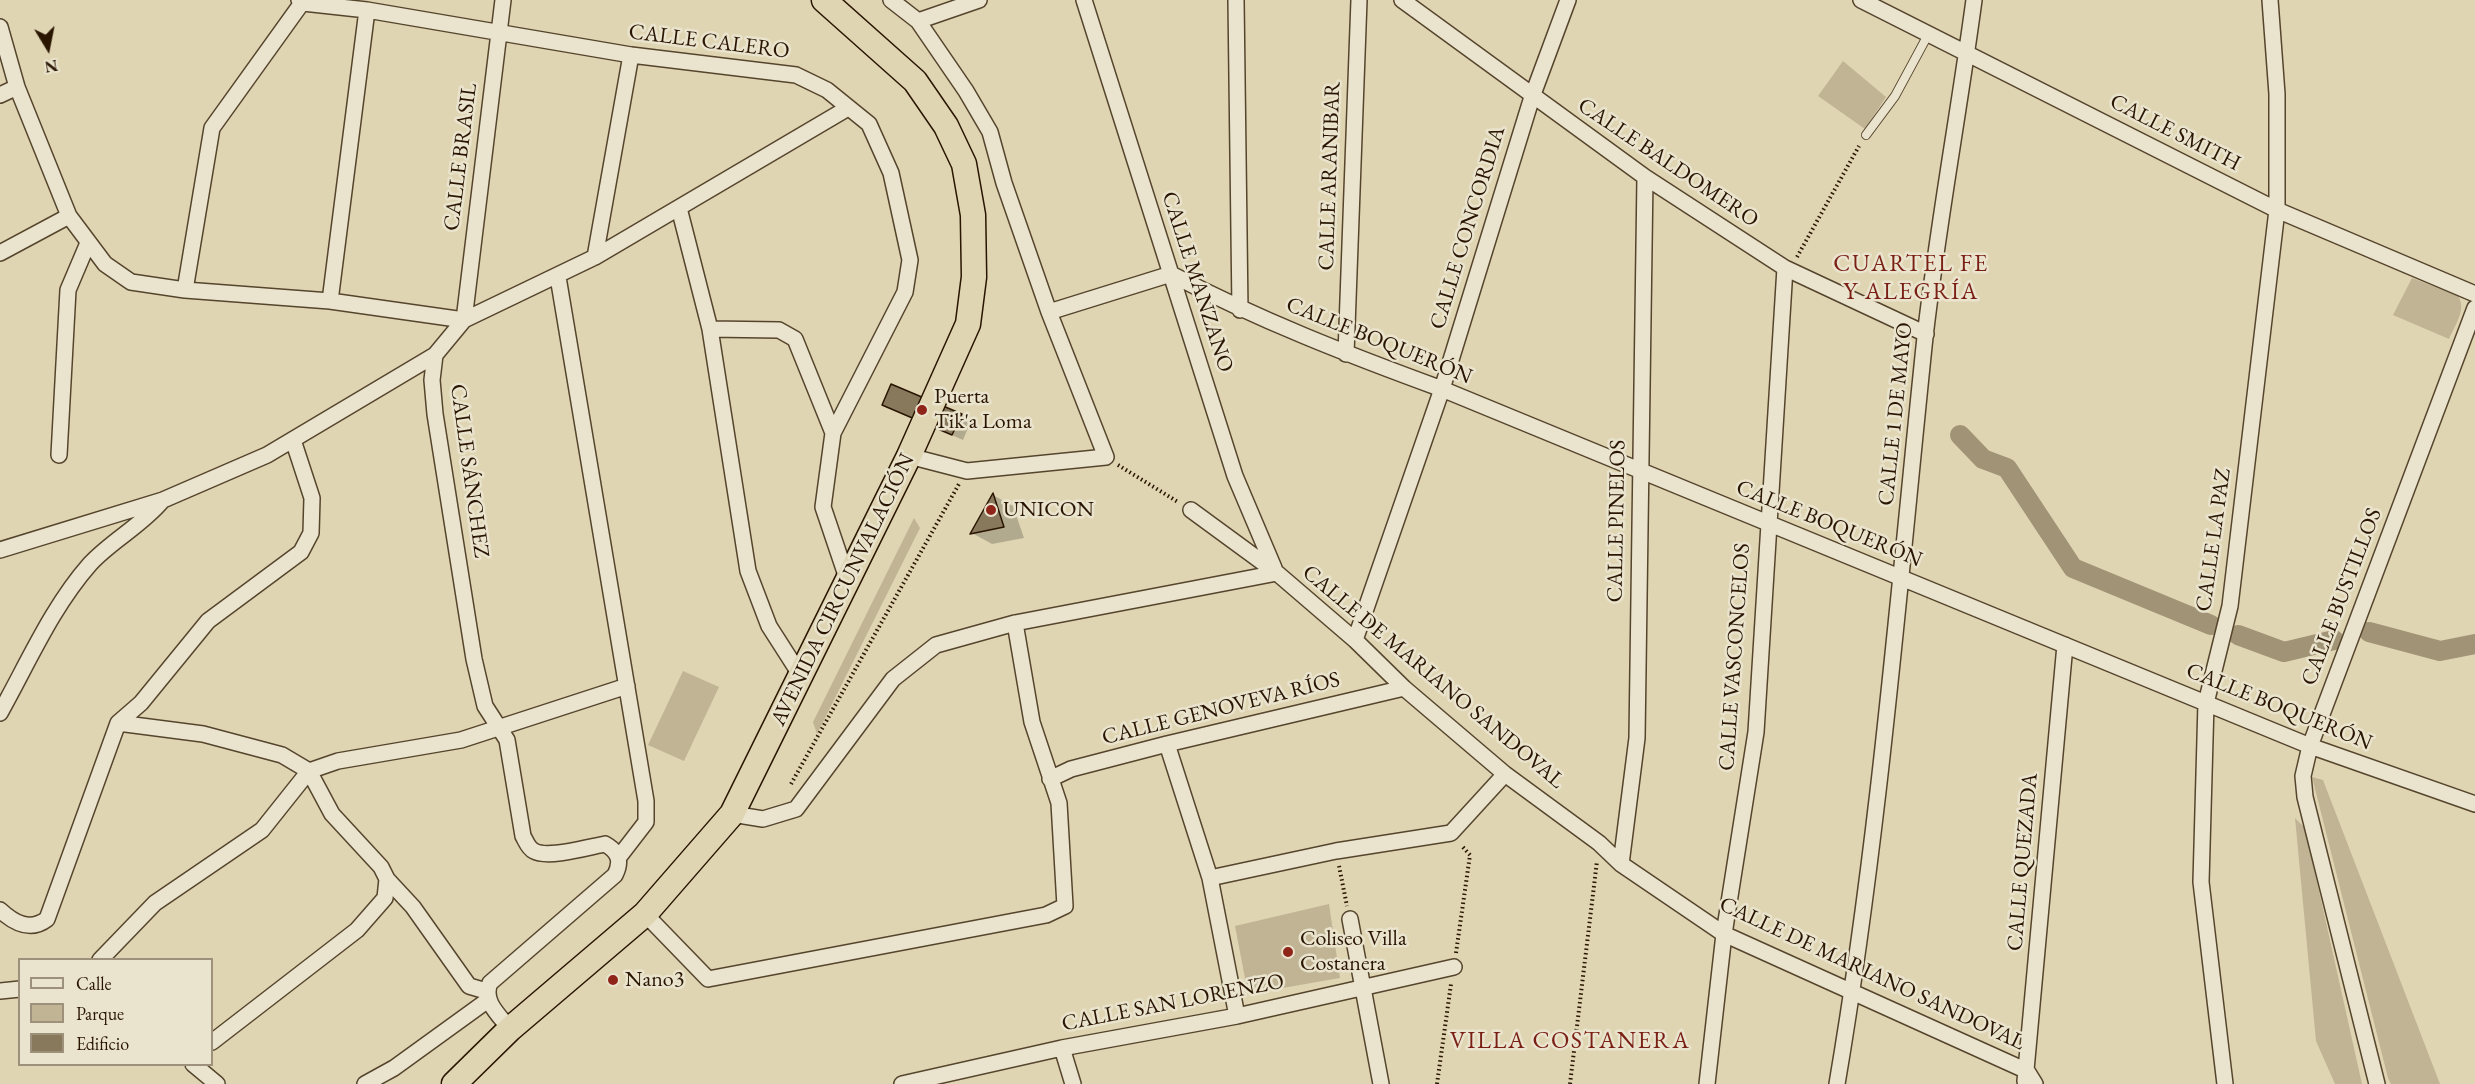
<!DOCTYPE html>
<meta charset="utf-8">
<style>
body{margin:0}
#map{position:relative;width:2475px;height:1084px;overflow:hidden;background:#dfd5b3;font-family:"EB Garamond",serif}
canvas{display:block}
.legend{position:absolute;left:18px;top:958px;width:195px;height:108px;box-sizing:border-box;background:#eae4ce;border:2px solid #9d917c;margin:0;padding:8px 10px;list-style:none;font-size:18px;color:#291500}
.legend li{display:flex;align-items:center;gap:12px;height:30px}
.legend b{width:30px;border:2px solid #9d917c}
.north{position:absolute;left:18px;top:18px;width:60px;height:60px;-webkit-text-stroke:4px #eae4ce;paint-order:stroke;rotate:170deg;font-size:16px;font-weight:700;line-height:24px;text-align:center;color:#291500}
.north::after{content:'';display:block;margin:auto;width:21px;height:27px;background:#291500;clip-path:polygon(50% 0,100% 100%,50% 72%,0 100%)}
</style>
<div id="map">
<canvas width="2475" height="1084"></canvas>
<ul class="legend">
<li><b style="height:8px;background:#eae4ce"></b>Calle</li>
<li><b style="height:16px;background:#c0b495"></b>Parque</li>
<li><b style="height:16px;background:#88795d"></b>Edificio</li>
</ul>
<div class="north">N</div>
</div>
<script>
const g = document.querySelector('canvas').getContext('2d');
g.lineJoin = 'round';
function paint(path, color) { g.fillStyle = color; g.fill(path, 'evenodd'); }
function strokePath(path, color, width, dash) { g.strokeStyle = color; g.lineWidth = width; g.lineCap = dash ? 'butt' : 'round'; g.setLineDash(dash || []); g.stroke(path); }
function write(font, color, halo, rows, align = 'center') {
  g.font = font + ' "EB Garamond",serif'; g.lineWidth = 5; g.setLineDash([]); g.textBaseline = 'middle'; g.strokeStyle = halo; g.fillStyle = color; for (const [text, x, y, turn = 0] of rows) {
    g.save(); g.translate(x, y); g.rotate((+turn || 0) * Math.PI / 180); g.textAlign = isNaN(turn) ? turn : align; if (halo) g.strokeText(text, 0, 0); g.fillText(text, 0, 0); g.restore();
  }
}
paint(new Path2D(`
 M1843,61L1886,97L1865,129L1818,96Z
 M2412,278L2458,296C2467,309 2455,325 2449,339L2393,315Z
 M914,518L920,528L817,734L813,722Z
 M683,671L719,687L684,761L648,745Z
 M2312,777L2323,780L2440,1084H2391L2388,1078Z
 M2295,818L2305,828L2362,1084H2335L2316,1041Z
 M1329,904L1340,978L1248,994L1235,926Z`), '#c0b495');
paint(new Path2D(`
 M884,405L961,415L971,421L963,440Z
 M993,495L1013,506L1024,538L992,544L972,533Z`), '#0003');
strokePath(new Path2D(`
 M1960,435L1983,459L2007,468L2073,568L2211,625
 M2369,632L2440,651L2475,644
 M2238,635L2284,652L2334,640`), '#a19476', 20);
const building = new Path2D(`
 M891,384L962,414L952,435L882,405Z
 M993,493L1004,527L970,534Z`);
paint(building, '#88795d');
strokePath(building, '#291500', 1.5);
const service = new Path2D(`
 M1866,135L1895,96L1929,33`);
const minor = new Path2D(`
 M299,0L303,3L367,10L631,55L796,75L827,90L869,124L891,173L910,260L905,292L833,433L823,507L848,581
 M891,0L918,21L966,91L990,132L1004,183L1049,312L1106,457L967,471L909,456
 M1084,0L1235,476L1274,568
 M1236,0L1240,310
 M1402,0L1645,177L1785,268L1926,334
 M1861,0L2277,210L2475,294
 M918,21L979,0
 M0,27L17,87L69,216L105,264L131,282L185,290L330,301L464,320L435,355L432,380L435,414L474,659L485,706L507,740L523,836C526,841 528,848 534,851C548,859 589,847 605,844C619,852 622,861 615,875L490,983C482,1001 499,1015 510,1029
 M0,95L17,87
 M679,208L710,329L748,571L769,626L801,676
 M0,253L69,216
 M595,257L631,55
 M558,277L646,801V822L619,857
 M185,290L212,128L304,0
 M330,301L367,10
 M1049,312L1171,274C1259,320 1349,355 1442,389L2310,746L2475,804
 M464,320L595,257L848,108
 M464,320L503,0
 M710,329L779,330L795,339L833,433
 M1346,354L1359,0
 M59,455L68,290L88,243
 M1191,510L1277,573L1355,640L1404,688L1505,774L1599,843L1621,864L1724,934L2027,1071L2035,1084
 M0,550L163,500L267,455L435,355
 M1355,640L1442,389L1532,97L1568,0
 M0,713C28,663 52,607 90,564C111,541 141,526 162,501
 M118,723L203,734L282,755L309,771L332,814L381,867L387,879L385,898L357,930L212,1042
 M1167,744L1210,878L1237,1016
 M1050,779L1071,769L1167,744L1404,688
 M732,814L763,819L796,809L893,679L936,645L1015,623L1277,573
 M1621,864L1637,738L1645,177
 M1210,878L1336,851L1451,833L1505,774
 M387,879L413,907L469,986L486,991
 M0,910C14,923 30,932 47,919L118,723L141,703L208,621L301,552L311,533L312,498L293,440
 M645,914L708,979L1046,915L1065,906L1059,803L1032,722L1015,623
 M1350,919L1381,1084
 M100,960L155,903L262,830L309,771L338,761L461,740L627,686
 M0,991L20,989
 M1062,1048L1073,1084
 M193,1064L217,1084
 M2025,1081L2065,645
 M365,1084L394,1068L488,1000
 M902,1084L1062,1048L1237,1016L1454,967
 M1707,1084L1724,934L1756,732L1785,268
 M1837,1084C1879,837 1899,586 1925,337C1938,224 1959,112 1974,0
 M2225,1084L2201,882L2206,703L2230,606L2277,210V94L2270,0
 M2377,1084L2305,797L2303,776L2310,746L2475,308`);
const trunk = new Path2D(`
 M454,1084L510,1029L645,914L732,814L909,456L968,324L974,277L973,215L964,164L946,126L915,81L824,0`);
strokePath(service, '#56452d', 10);
strokePath(minor, '#56452d', 18);
strokePath(trunk, '#291500', 27);
strokePath(new Path2D(`
 M1797,257L1859,146
 M1118,465L1178,502
 M791,784L959,484
 M1339,866L1347,906
 M1456,953L1470,855L1461,845
 M1437,1084L1451,984
 M1570,1084L1597,861`), '#291500', 4, [1.5, 3]);
strokePath(service, '#eae4ce', 8);
strokePath(minor, '#eae4ce', 15);
strokePath(trunk, '#dfd5b3', 24);
for (const [x, y, r, color] of [
 [922,410,6,"#8f2418"],
 [991,510,6,"#8f2418"],
 [1288,952,6,"#8f2418"],
 [613,980,6,"#8f2418"]
]) { const dot = new Path2D(); dot.arc(x, y, r, 0, 2 * Math.PI); g.fillStyle = color; g.fill(dot); strokePath(dot, '#eae4ce', 2); }
write('22px', '#291500', '#eae4ce', [
 ["CALLE CALERO",709,42,7],
 ["CALLE SMITH",2175,133,27],
 ["CALLE BRASIL",461,157,-83],
 ["CALLE BALDOMERO",1668,163,34],
 ["CALLE ARANIBAR",1330,176,-88],
 ["CALLE CONCORDIA",1468,228,-73],
 ["CALLE MANZANO",1197,282,72],
 ["CALLE BOQUERÓN",1379,341,22],
 ["CALLE 1 DE MAYO",1896,414,-84],
 ["CALLE SÁNCHEZ",469,471,82],
 ["CALLE PINELOS",1617,521,-89],
 ["CALLE BOQUERÓN",1829,524,22],
 ["CALLE LA PAZ",2214,540,-82],
 ["AVENIDA CIRCUNVALACIÓN",843,590,-64],
 ["CALLE BUSTILLOS",2342,597,-69],
 ["CALLE VASCONCELOS",1735,657,-86],
 ["CALLE DE MARIANO SANDOVAL",1433,677,40],
 ["CALLE BOQUERÓN",2279,707,22],
 ["CALLE GENOVEVA RÍOS",1221,709,-14],
 ["CALLE QUEZADA",2023,862,-85],
 ["CALLE DE MARIANO SANDOVAL",1872,974,25],
 ["CALLE SAN LORENZO",1173,1003,-11]
]);
write('22px', '#291500', '#eae4ce', [
 ["Puerta",934,397],
 ["Tik'a Loma",934,422],
 ["UNICON",1003,510],
 ["Coliseo Villa",1300,939],
 ["Costanera",1300,964],
 ["Nano3",625,980]
], 'left');
g.letterSpacing = '1.5px';
write('24px', '#7a1f14', '#eae4ce', [
 ["CUARTEL FE",1911,264],
 ["Y ALEGRÍA",1911,292],
 ["VILLA COSTANERA",1570,1041]
]);
g.letterSpacing = '0px';
</script>
